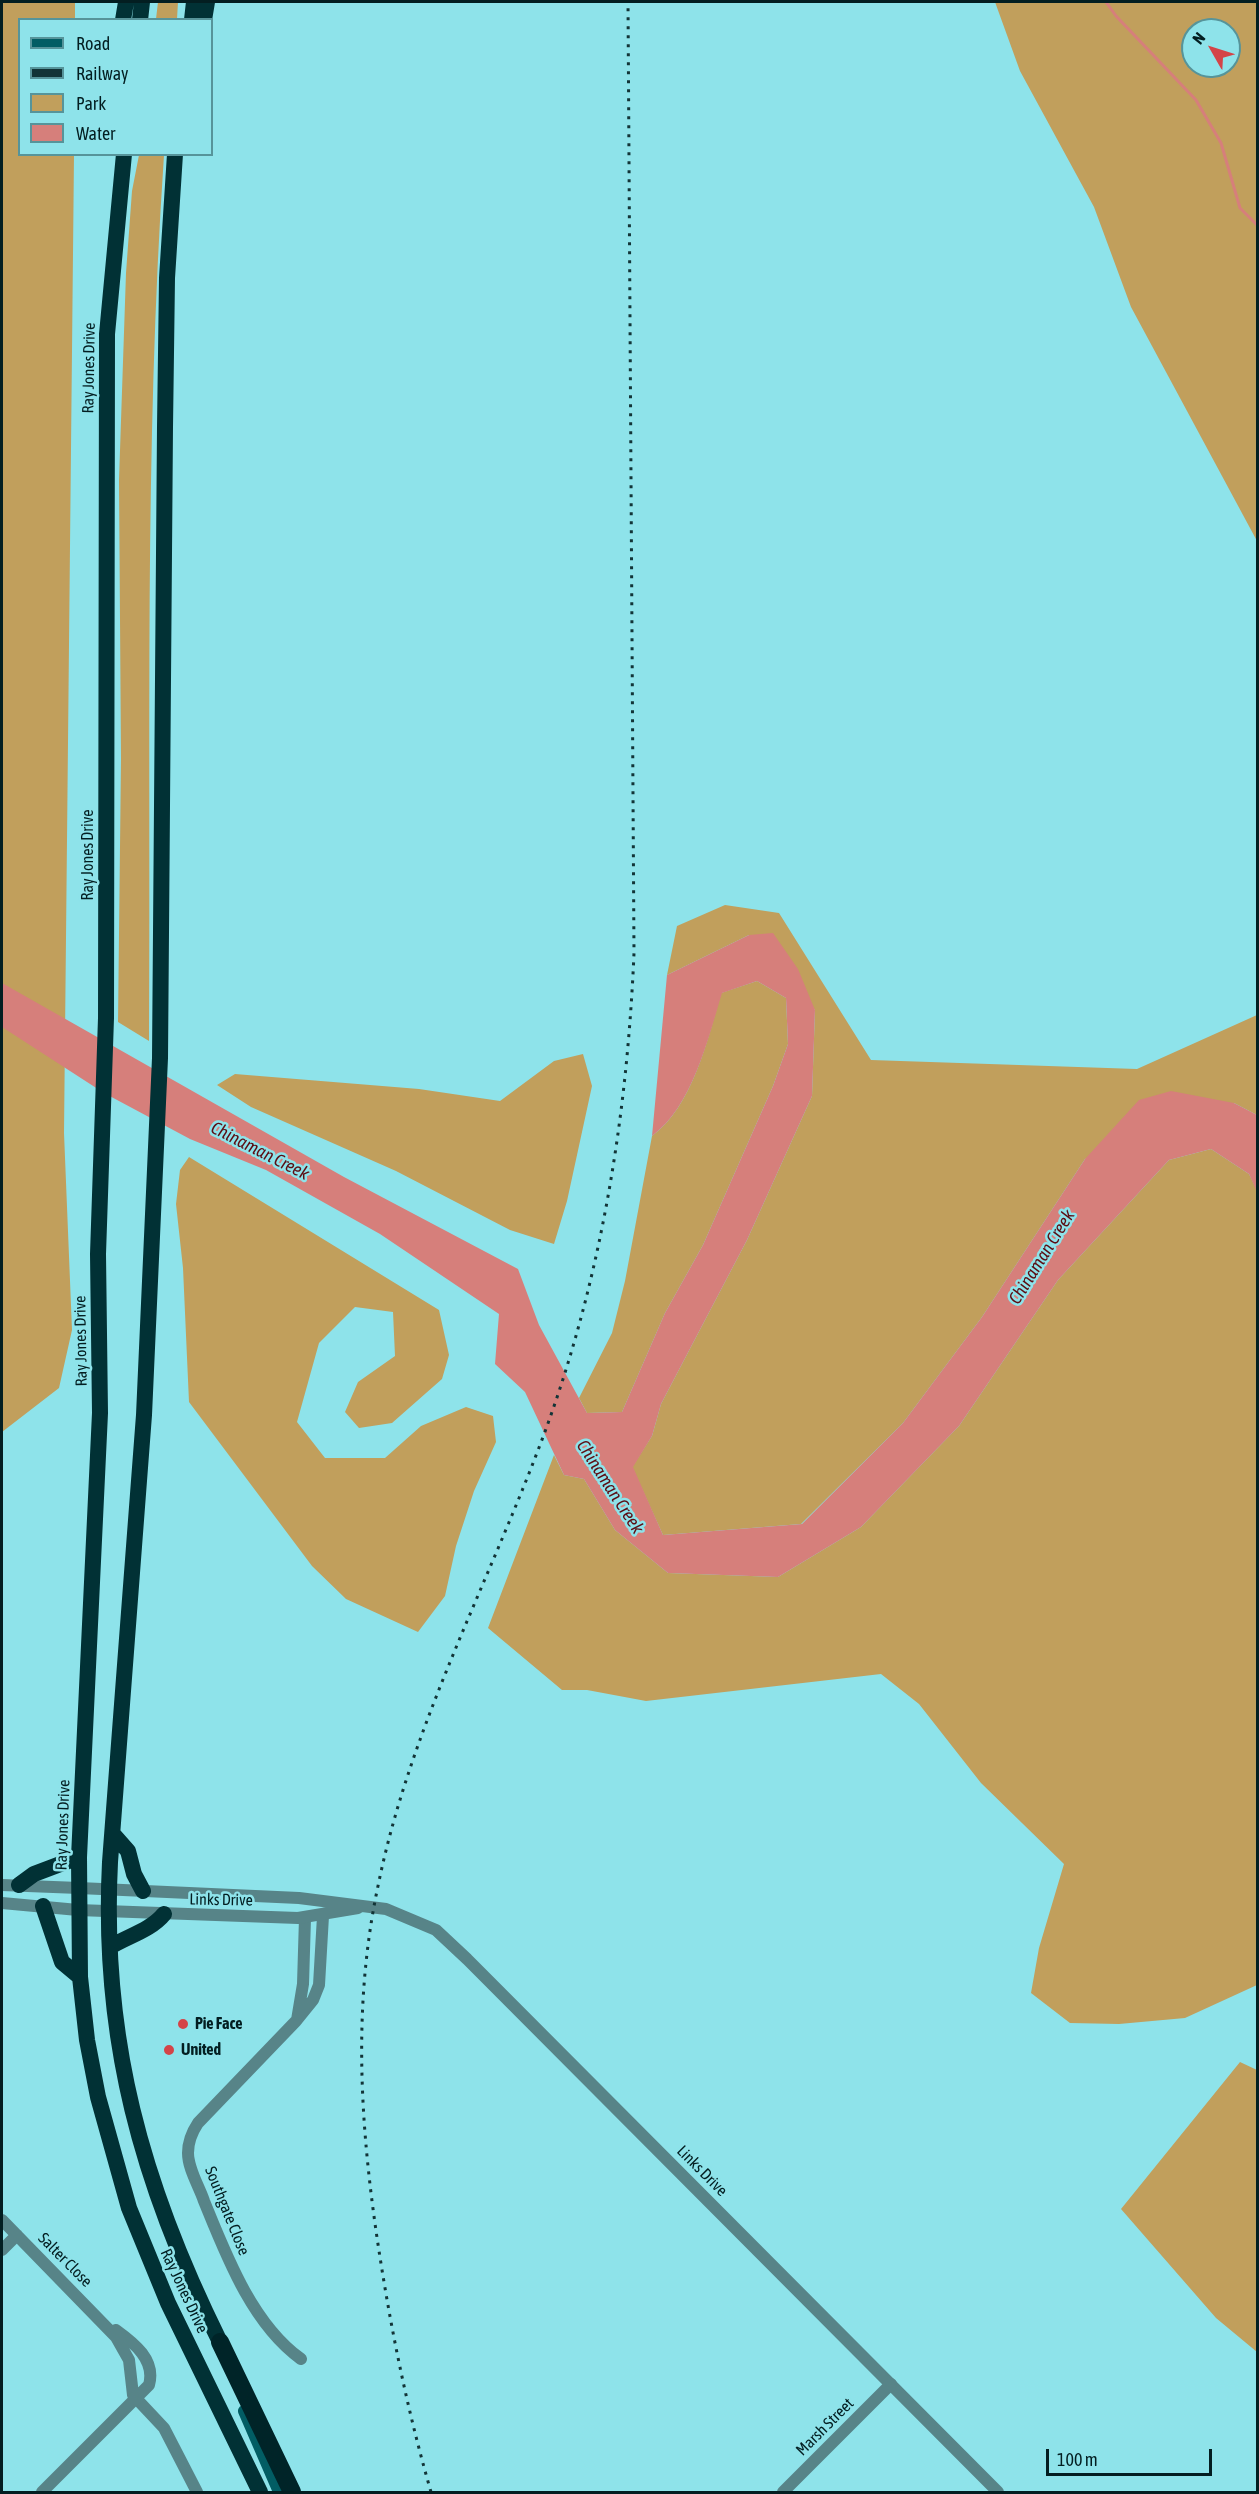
<!DOCTYPE html>
<style>
body{margin:0}
#map{position:relative;width:1259px;height:2494px;overflow:hidden;background:#8ee3ea;font-family:"Asap Condensed",sans-serif}
canvas{display:block}
.frame{position:absolute;inset:0;border:3px solid #031e21;pointer-events:none}
.legend{position:absolute;left:18px;top:18px;width:195px;height:138px;box-sizing:border-box;background:#8ee3ea;border:2px solid #56949a;margin:0;padding:8px 10px;list-style:none;font-size:18px;color:#031e21}
.legend li{display:flex;align-items:center;gap:12px;height:30px}
.legend b{width:30px;border:2px solid #56949a}
.north{position:absolute;left:1181px;top:18px;width:60px;height:60px;box-sizing:border-box;background:#8ee3ea;border:2px solid #56949a;border-radius:50%;rotate:309deg;font-size:16px;font-weight:700;line-height:24px;text-align:center;color:#031e21}
.north::after{content:'';display:block;margin:auto;width:21px;height:27px;background:#d44448;clip-path:polygon(50% 0,100% 100%,50% 72%,0 100%)}
.scale{position:absolute;left:1046px;top:2449px;width:166px;height:27px;box-sizing:border-box;border:3px solid #031e21;border-top:0;padding-left:8px;font-size:18px;line-height:21px;white-space:nowrap;color:#031e21;-webkit-text-stroke:4px #8ee3ea;paint-order:stroke}
</style>
<div id="map">
<canvas width="1259" height="2494"></canvas>
<div class="frame"></div>
<ul class="legend">
<li><b style="height:8px;background:#025d64"></b>Road</li>
<li><b style="height:8px;background:#123437"></b>Railway</li>
<li><b style="height:16px;background:#c19f5c"></b>Park</li>
<li><b style="height:16px;background:#d67f7b"></b>Water</li>
</ul>
<div class="north">N</div>
<div class="scale">100 m</div>
</div>
<script>
const g = document.querySelector('canvas').getContext('2d');
g.lineJoin = 'round';
function paint(path, color) { g.fillStyle = color; g.fill(path, 'evenodd'); }
function strokePath(path, color, width, dash) { g.strokeStyle = color; g.lineWidth = width; g.lineCap = dash ? 'butt' : 'round'; g.setLineDash(dash || []); g.stroke(path); }
function write(font, color, halo, rows, align = 'center') {
  g.font = font + ' "Asap Condensed",sans-serif'; g.lineWidth = 5; g.setLineDash([]); g.textBaseline = 'middle'; g.strokeStyle = halo; g.fillStyle = color; for (const [text, x, y, turn = 0] of rows) {
    g.save(); g.translate(x, y); g.rotate((+turn || 0) * Math.PI / 180); g.textAlign = isNaN(turn) ? turn : align; if (halo) g.strokeText(text, 0, 0); g.fillText(text, 0, 0); g.restore();
  }
}
paint(new Path2D(`
 M2,2H75V19L20,20V154L74,155L64,1133L72,1330L59,1388L2,1432Z
 M158,2H178L177,19H156Z
 M995,2H1257V541L1131,307L1094,207L1020,71ZM1193,30H1229V66H1193Z
 M139,155H164C144,449 151,745 149,1041L118,1022L121,759L119,480L126,273L132,191Z
 M725,905L779,913L871,1060L1137,1069L1257,1015V1115L1234,1103L1085,1159L982,1317L903,1423L801,1524L663,1535L632,1467L652,1436L661,1404L747,1240L812,1096L815,1010L749,935L667,975L677,926Z
 M757,981L786,998L788,1044L773,1086L703,1245L665,1313L622,1412L587,1413L579,1398L612,1333L625,1281L652,1136C692,1107 708,1039 721,993Z
 M583,1054L592,1086L567,1201L554,1244L510,1230L396,1171L251,1107L217,1085L235,1074L419,1089L500,1101L554,1061Z
 M1211,1149L1249,1174L1258,1192L1257,1985L1185,2018L1119,2024L1070,2023L1031,1993L1039,1948L1064,1864L981,1783L919,1704L881,1674L646,1701L587,1690H562L488,1628L554,1455L564,1475L584,1479L615,1530L668,1573L778,1577L861,1527L959,1426L1058,1280L1169,1160Z
 M189,1157L439,1310L449,1355L442,1379L392,1423L359,1428L345,1412L358,1382L395,1356L393,1312L355,1307L319,1343L297,1422L325,1458H385L421,1426L466,1407L493,1416L496,1442L474,1491L456,1546L445,1596L418,1632L346,1599L312,1566L189,1402L183,1268L176,1204L180,1170Z
 M1240,2062L1257,2070V2352L1216,2318L1121,2209Z`), '#c19f5c');
paint(new Path2D(`
 M773,933L798,969L815,1010L812,1096L747,1240L661,1404L652,1436L633,1467L663,1535L802,1524L903,1423L982,1317L1085,1159L1139,1100L1171,1091L1234,1103L1257,1115V1192L1249,1174L1211,1149L1169,1160L1058,1280L959,1426L861,1527L778,1577L668,1573L615,1530L584,1479L564,1475L525,1392L495,1364L499,1314L380,1234L266,1170L190,1139L104,1093L2,1027V983L344,1177L518,1269L539,1325L587,1413L622,1412L665,1313L703,1245L773,1086L788,1044L786,998L757,981L722,993C708,1039 692,1107 652,1136L667,975L749,935Z`), '#d67f7b');
strokePath(new Path2D(`
 M1106,2L1116,16L1196,100L1221,143L1240,208L1258,226`), '#d67f7b', 3);
strokePath(new Path2D(`
 M2,1885L79,1888
 M2,1903L78,1910
 M297,2020L303,1984L305,1918
 M2,2220L116,2337L129,2360L133,2395L164,2428L197,2492
 M2,2250L17,2235
 M301,2359C252,2324 226,2255 204,2201C199,2186 188,2169 188,2153C188,2142 192,2132 198,2123L296,2021L313,2000L319,1985L323,1916
 M42,2492L149,2385C156,2360 134,2343 116,2330
 M783,2492L891,2384`), '#578488', 12);
strokePath(new Path2D(`
 M79,1888L299,1898L386,1909L436,1930L467,1959L998,2492
 M78,1910L298,1918L358,1908`), '#578488', 12);
strokePath(new Path2D(`
 M244,2411L279,2492`), '#025d64', 12);
strokePath(new Path2D(`
 M123,20L126,2
 M140,20L142,2
 M192,20L194,2
 M204,20L207,2
 M124,154L107,334L106,1018L98,1254L100,1413L79,1857L80,1977L87,2040L98,2097L129,2208L168,2303L260,2492
 M175,154L167,278L165,427L160,1058L144,1415L110,1862C101,2039 142,2185 220,2342
 M113,1834L128,1851L134,1874L143,1891
 M19,1885L34,1874L79,1857
 M43,1906L62,1962L80,1977
 M110,1947C128,1936 151,1930 164,1914`), '#013135', 16);
strokePath(new Path2D(`
 M220,2342L292,2492`), '#002428', 18);
strokePath(new Path2D(`
 M431,2492C411,2423 396,2354 384,2282C362,2150 350,2018 378,1886C410,1728 487,1587 543,1437C601,1281 627,1118 634,953L628,2`), '#123437', 3, [3, 6]);
for (const [x, y, r, color] of [
 [183,2024,6,"#d44448"],
 [169,2050,6,"#d44448"]
]) { const dot = new Path2D(); dot.arc(x, y, r, 0, 2 * Math.PI); g.fillStyle = color; g.fill(dot); strokePath(dot, '#8ee3ea', 2); }
write('16px', '#031e21', '#8ee3ea', [
 ["Ray Jones Drive",89,368,-89],
 ["Ray Jones Drive",88,855,-90],
 ["Ray Jones Drive",81,1341,-91],
 ["Ray Jones Drive",63,1825,-88],
 ["Links Drive",221,1900,1],
 ["Links Drive",702,2171,45],
 ["Southgate Close",227,2211,68],
 ["Salter Close",65,2260,45],
 ["Ray Jones Drive",184,2291,65],
 ["Marsh Street",825,2427,-45]
]);
write('bold 16px', '#031e21', '#8ee3ea', [
 ["Pie Face",195,2024],
 ["United",181,2050]
], 'left');
write('italic 18px', '#5c0d13', '#8ee3ea', [
 ["Chinaman Creek",260,1151,27],
 ["Chinaman Creek",1042,1257,-58],
 ["Chinaman Creek",610,1487,57]
]);
</script>
